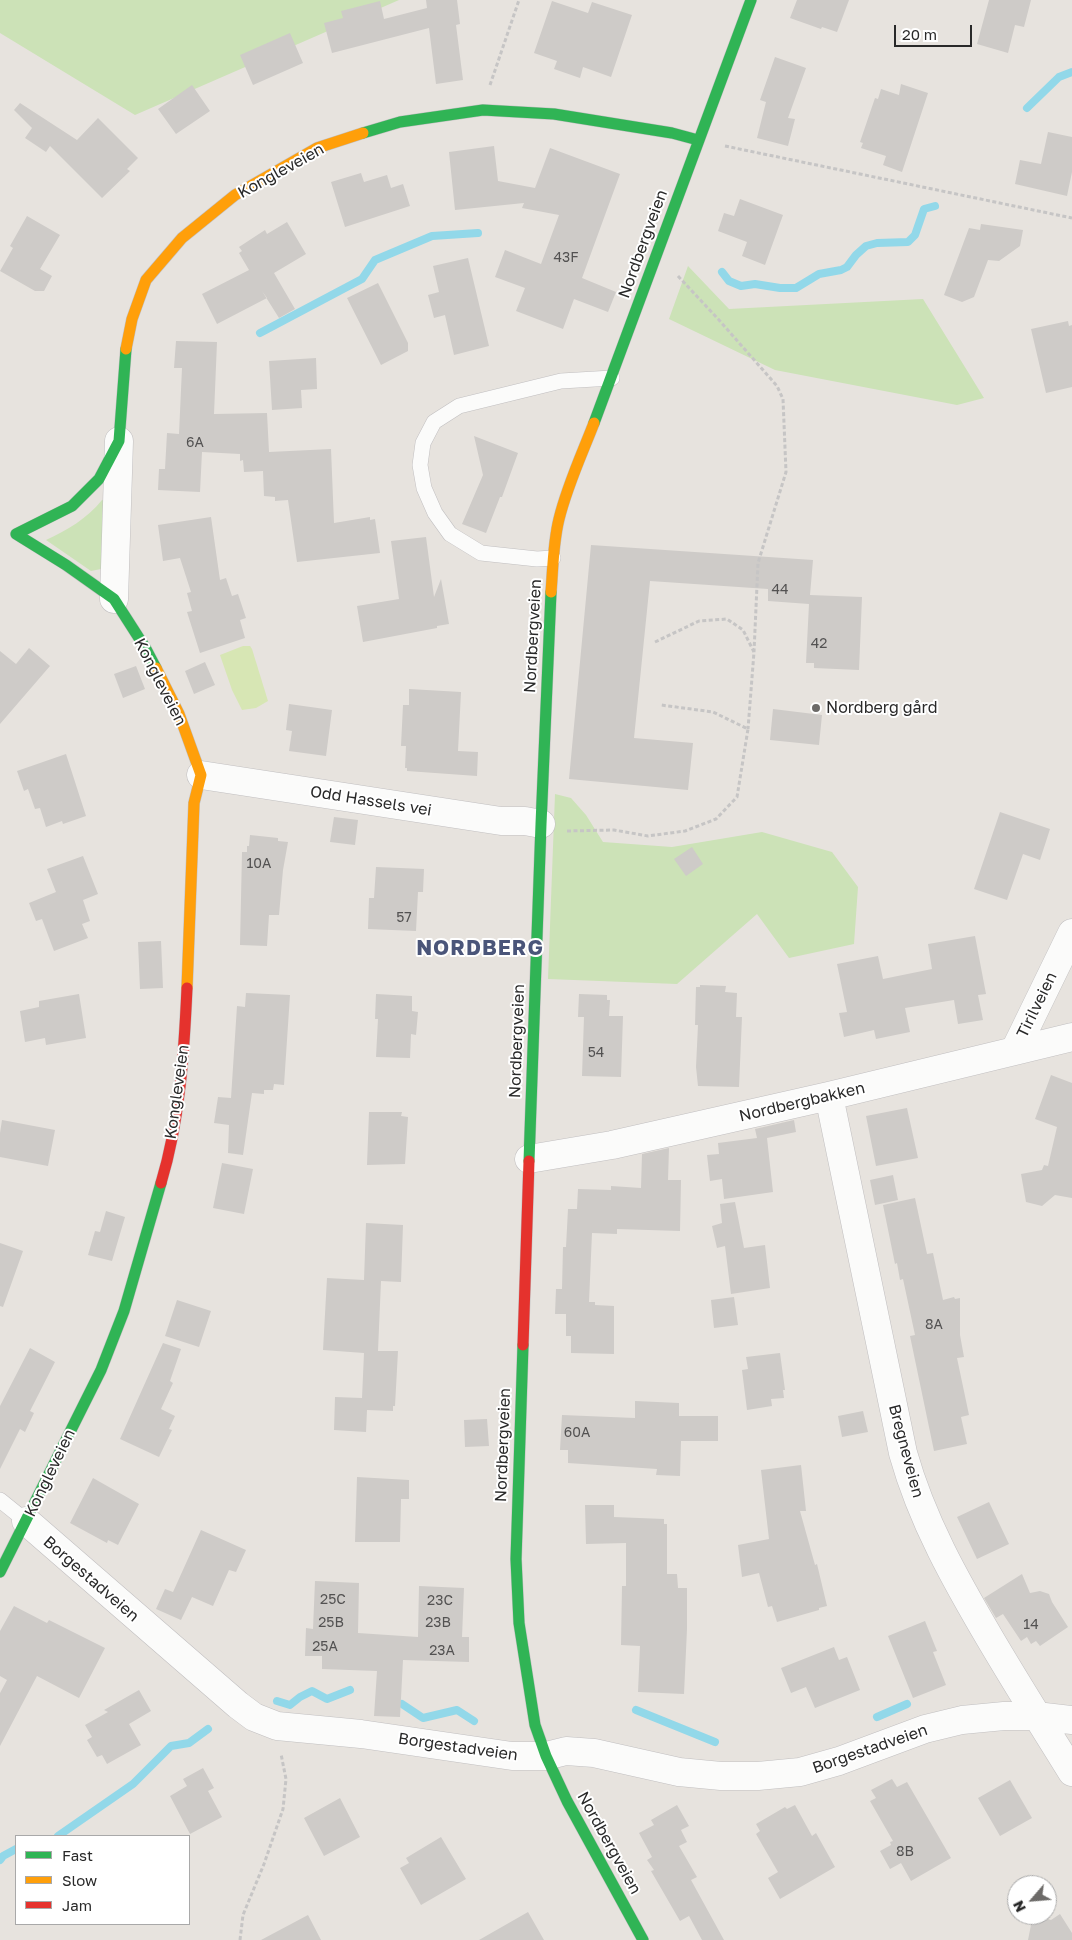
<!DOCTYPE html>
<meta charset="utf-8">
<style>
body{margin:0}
#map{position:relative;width:1072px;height:1940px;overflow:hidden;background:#e7e3de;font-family:"Golos Text",sans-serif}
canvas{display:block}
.legend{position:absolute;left:15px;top:1835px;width:175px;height:90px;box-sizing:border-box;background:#fff;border:1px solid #a9a9a9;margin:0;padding:6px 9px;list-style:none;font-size:15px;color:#292929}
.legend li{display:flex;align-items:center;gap:10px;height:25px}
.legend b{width:25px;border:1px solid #a9a9a9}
.north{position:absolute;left:1007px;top:1875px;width:50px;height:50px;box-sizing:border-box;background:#fff;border:1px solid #a9a9a9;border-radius:50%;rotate:243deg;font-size:14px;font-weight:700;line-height:20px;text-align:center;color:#292929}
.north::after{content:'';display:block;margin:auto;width:18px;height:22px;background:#6c6a68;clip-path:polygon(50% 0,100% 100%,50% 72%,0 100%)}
.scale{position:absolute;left:894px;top:25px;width:78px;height:22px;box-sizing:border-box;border:2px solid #292929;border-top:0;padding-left:6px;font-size:15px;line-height:18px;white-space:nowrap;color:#292929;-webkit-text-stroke:4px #fff;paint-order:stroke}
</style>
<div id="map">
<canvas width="1072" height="1940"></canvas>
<ul class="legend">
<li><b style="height:6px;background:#30b455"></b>Fast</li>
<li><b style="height:6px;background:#ff9f0a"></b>Slow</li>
<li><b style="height:6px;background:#e5322d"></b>Jam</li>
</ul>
<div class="north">N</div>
<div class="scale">20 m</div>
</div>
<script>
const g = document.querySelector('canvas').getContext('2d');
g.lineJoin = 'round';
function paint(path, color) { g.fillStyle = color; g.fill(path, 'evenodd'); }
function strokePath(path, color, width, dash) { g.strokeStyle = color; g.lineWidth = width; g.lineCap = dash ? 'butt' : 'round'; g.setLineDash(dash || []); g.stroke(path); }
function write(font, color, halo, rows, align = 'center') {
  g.font = font + ' "Golos Text",sans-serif'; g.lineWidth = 4; g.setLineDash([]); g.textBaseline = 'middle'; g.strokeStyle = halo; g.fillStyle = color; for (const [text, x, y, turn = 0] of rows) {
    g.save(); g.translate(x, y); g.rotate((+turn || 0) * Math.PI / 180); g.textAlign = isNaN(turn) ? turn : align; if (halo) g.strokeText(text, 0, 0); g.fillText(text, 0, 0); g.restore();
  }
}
paint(new Path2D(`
 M0,0H399L135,115L0,33Z
 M688,266L729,309L923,299L984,398L957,405L775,370L669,319Z
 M102,500L108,501V563L101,569L91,571L46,540C67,530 87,519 102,500Z
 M555,794L571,798L586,815L603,842L672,847L762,832L832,852L858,887L854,944L789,958L757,914L677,984L548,979Z`), '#cce2b7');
paint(new Path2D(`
 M243,646H250L252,649L268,701L256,708L242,710L232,690L220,655Z`), '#d7e6b4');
strokePath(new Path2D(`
 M1027,108L1059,77L1072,72
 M722,272L729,281L741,286L755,284L780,288H796L819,274L841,270L847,267L856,255L866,246L877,243L908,242L915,235L924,209L935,206
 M260,333L362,279L375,260L432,236L478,233
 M277,1701L290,1705L300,1697L312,1691L327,1699L350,1690
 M402,1704L423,1718L457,1710L474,1721
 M636,1710L715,1742
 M877,1717L907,1704
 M58,1836L133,1784L171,1746L189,1743L208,1729
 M0,1860L3,1856L16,1849`), '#92d8e9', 8);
paint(new Path2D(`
 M426,0H457L460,24L456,25L463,80L436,84L429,28L332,53L324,23L343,18L341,11L380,1L384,19L427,8Z
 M797,0H849L837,32L822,27L821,29L790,18Z
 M989,0H1031L1024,27L1015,25L1008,53L977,44Z
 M552,1L588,13L592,2L632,15L611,77L583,67L580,78L554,69L557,61L534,53Z
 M290,33L303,63L253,85L240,55Z
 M775,57L806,68L788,118L795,119L788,146L757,138L766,102L760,100Z
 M901,84L928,93L902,172L883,165L886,156L861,148L863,143L860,142L875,98L878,99L881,89L899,95Z
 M192,85L210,111L176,134L158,109Z
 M20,103L77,140L98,118L138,158L127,169L130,171L102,198L50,146L46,152L25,138L32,128L14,110Z
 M1048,132L1072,137V172L1067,196L1015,184L1020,160L1041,164Z
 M494,146L498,181L535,188L550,148L620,174L582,278L616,292L608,312L574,299L563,329L516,311L525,288L495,277L505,250L541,264L559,215L522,208L524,203L455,210L449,152Z
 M361,173L364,182L387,175L391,188L403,184L410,206L345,227L331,182Z
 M740,199L783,215L765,265L742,256L747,242L718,231L724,213L734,216Z
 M27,216L60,235L40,269L52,276L44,291H35L0,271L13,248L10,246Z
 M287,222L306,254L274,273L295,309L279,318L262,291L267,298L217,324L202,294L249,270L239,253L242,251L239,247L265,230L267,234Z
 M981,224L1023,230L1020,246L999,261L988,260L974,297L962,302L944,295L969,228L980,230Z
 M468,258L489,346L454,355L445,315L434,318L428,295L439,292L433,266Z
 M378,283L408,343V351L381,365L347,298Z
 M1068,321L1069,326L1072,325V387L1046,393L1031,329Z
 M176,341L217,342L214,414L267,413L269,452L331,449L334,523L370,517V520L375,519L380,553L297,562L288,500L275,501V497L264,496L263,471L244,472L243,460L240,461V454L202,452L200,492L158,490L159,469H165L167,433L179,434L182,368H174Z
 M316,358L317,389L301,390L302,408L272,410L269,361Z
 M474,436L518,453L502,497H500L486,533L462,524L483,475Z
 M211,517L220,580L226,578L232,596L238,594L246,618L240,620L245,638L200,653L187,612L192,611L187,593L191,592L180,558L163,561L158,525Z
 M426,537L434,597L441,579L449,624L437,626V628L363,642L357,606L399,599L391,541Z
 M591,545L813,560L810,595L862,597L859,670L814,668V663H806L809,604L768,601V589L650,581L634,738L693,743L688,790L569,779Z
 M29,648L50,666L0,724V651L16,664Z
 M205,662L215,685L194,694L185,671Z
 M136,666L145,689L123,698L114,674Z
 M409,689L461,692L458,751L478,752L477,776L407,771V768H405L406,746H401L403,705H409Z
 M289,704L332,710L326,756L289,751L292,731L286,730Z
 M773,709L822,715L819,745L770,740Z
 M66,754L86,816L63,824L62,821L46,827L40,808L35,809L28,789L24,791L17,771Z
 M1000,812L1050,829L1040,860L1023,854L1007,900L974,889Z
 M334,817L358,820L355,845L330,842Z
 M250,835L278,838V841L288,842L283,870L279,915H269L267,946L240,945L242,852H247V846H249Z
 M692,847L703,864L686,876L674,859Z
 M83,856L98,894L83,900L90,921L82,924L88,938L54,951L42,919L36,921L29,903L56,892L47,869Z
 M376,867L424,869L423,892H418L416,931L368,929L369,898H374Z
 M975,936L986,994L978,995L983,1020L958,1024L954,1000L905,1008L910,1032L876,1039L874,1030L844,1037L839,1013L847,1012L837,964L878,956L883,979L932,969L928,944Z
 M161,941L163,988L140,989L138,942Z
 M700,985L726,986L725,992L737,993L736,1017H742L739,1087L698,1086L696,1067L698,1025H695L696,987H700Z
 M246,993L290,995L284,1085L274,1084L273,1090H264V1094L252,1093L243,1155L228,1153L229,1125L214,1123L218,1097L231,1098L237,1006L245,1007Z
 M79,994L86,1038L46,1045L45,1038L25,1042L20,1011L39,1007V1001Z
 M376,994L412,996V1011L418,1012L416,1035L411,1034L410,1058L376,1057L378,1019H375Z
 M579,994L607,995V1000H610L609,1016H623L621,1077L582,1076L584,1017H578Z
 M1051,1075L1072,1083V1198L1055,1195L1042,1206L1026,1202L1021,1174L1042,1170L1044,1165L1048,1166L1057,1127L1035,1119Z
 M907,1108L918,1158L876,1166L866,1116Z
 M369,1112H402L401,1116L408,1117L405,1164L367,1165Z
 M2,1120L55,1130L48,1166L0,1157V1133Z
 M794,1120L796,1132L767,1138L773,1192L724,1199L722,1179L710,1181L707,1155L719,1154L718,1143L757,1138L755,1129Z
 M669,1148L668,1180H681L680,1231L617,1229V1234L592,1233L589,1302H595V1305L614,1306V1354L571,1353V1336H566V1314H555L556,1289H562L563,1247H566L568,1209H577L578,1189L611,1190V1186L641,1188L642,1154Z
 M222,1163L253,1169L244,1214L213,1208Z
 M893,1175L898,1200L875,1205L870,1180Z
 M915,1198L927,1254L933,1253L943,1300L954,1297L955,1299L960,1298V1335L964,1357L957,1358L969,1415L961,1417L967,1444L934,1451L910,1336L915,1335L903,1279L900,1280L897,1263L895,1264L883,1205Z
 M735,1202L744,1248L765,1245L770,1288L731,1294L725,1246L717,1248L712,1226L722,1223L720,1204Z
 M106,1211L125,1217L112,1261L88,1255L95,1231L100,1232Z
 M366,1223L403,1225L401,1282L381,1281L378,1351H398L395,1406H393V1411L367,1410L366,1432L334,1430L335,1397L362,1398L364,1353L323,1350L327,1278L364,1280Z
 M0,1243L23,1251L3,1307L0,1306Z
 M734,1297L738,1325L714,1328L711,1300Z
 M177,1300L211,1311L199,1347L165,1336Z
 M163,1343L181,1349L170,1381L173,1383L161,1409L175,1416L169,1429L172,1430L159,1457L120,1439Z
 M30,1348L55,1362L30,1411L34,1413L25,1432L20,1429L0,1469V1406Z
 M780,1353L785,1390H783L784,1398L771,1399L772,1406L747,1410L742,1370L748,1369L746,1357Z
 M635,1401L679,1403V1416H718V1441H681L680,1476L656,1475L657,1469L568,1463V1450H560L562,1415L635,1418Z
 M863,1411L868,1432L842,1437L838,1416Z
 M487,1419L489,1446L465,1447L464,1420Z
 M801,1465L806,1511H800L815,1565L817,1564L827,1606L819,1608V1610L777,1622L772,1606L768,1607L759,1573L742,1577L738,1545L769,1539L761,1470Z
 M357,1477L409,1480V1499H401L400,1542H355Z
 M93,1478L139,1504L118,1545L108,1540L107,1543L70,1523Z
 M989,1502L1009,1544L977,1559L957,1517Z
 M585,1505H614V1517L664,1519V1524H667V1574H677L678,1588H687V1629L684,1694L638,1692L640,1646L621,1645L622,1586H626V1543L586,1544Z
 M201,1530L246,1550L236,1572L229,1570L213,1606L192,1597L181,1620L156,1609L165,1589L173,1592Z
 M1022,1574L1030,1593L1040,1591L1049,1594L1052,1602L1068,1627L1040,1646L1036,1641L1031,1644L1027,1637L1021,1641L1003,1614L996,1618L984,1598Z
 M315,1581L359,1583L358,1633L418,1637L419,1586L464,1588L462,1637H469V1662L403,1660L400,1717L374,1716L377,1671L322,1669V1656H305L306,1628L313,1629Z
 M14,1606L47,1623L49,1620L105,1648L79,1698L37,1676L0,1746V1693L7,1680L0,1676V1631Z
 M925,1621L937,1651L933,1652L946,1685L913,1698L888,1636Z
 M834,1647L839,1660L847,1657L860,1690L815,1708L806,1687L791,1693L781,1668Z
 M139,1690L151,1711L129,1724L141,1745L107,1764L102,1755L97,1757L87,1740L92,1737L85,1725L108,1712L104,1710Z
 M203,1768L214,1788L208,1791L222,1817L190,1834L170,1796L187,1786L183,1779Z
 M892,1779L897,1787L907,1782L951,1858L911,1881L901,1863L890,1869L880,1851L891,1845L890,1842L893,1841L870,1801L876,1798L871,1790Z
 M1010,1780L1032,1818L1000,1836L978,1798Z
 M340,1798L360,1837L324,1856L304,1818Z
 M677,1805L689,1826L681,1830L687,1842L679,1846L697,1877L691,1880L724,1940H702L689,1916L680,1921L651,1871L654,1870L647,1860L652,1857L639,1833L654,1825L651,1820Z
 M795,1805L812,1836L816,1833L835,1867L780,1899L768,1878L778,1872L756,1834L760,1831L756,1824L785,1807L787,1809Z
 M441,1837L466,1879L421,1905L400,1868L409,1863L406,1858Z
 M528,1912L544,1940H479Z
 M1060,1914L1072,1933V1940H1028L1033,1915L1051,1920Z
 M308,1915L321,1940H261Z`), '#cecbc8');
const lane = new Path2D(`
 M553,558L537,559L481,553L450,534L435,513L424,488L420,465L423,443L434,422L459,406L561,381L612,378
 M0,1500L26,1521`);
const street = new Path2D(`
 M114,599L119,441
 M201,775L501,821H525L541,824
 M1015,1050L1072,933
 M829,1096L903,1453C922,1521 956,1581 992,1642C1018,1686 1045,1729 1072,1772
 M529,1159L612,1145L829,1096L1072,1037
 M26,1521L238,1705L254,1717L277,1726L361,1734L512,1756H546L566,1751L594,1753L679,1772L721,1776H758L800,1772L839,1761L925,1729L962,1720L1004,1716H1036L1072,1720`);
const fast = new Path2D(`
 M363,133L400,122L483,110L554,114L672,133L698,140
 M126,349L119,441L99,479L72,506L16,534L66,565L114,599L146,649L156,668
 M594,423L751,0
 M529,1161L541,824L551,592
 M523,1345L516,1559L519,1623L535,1725L546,1756L567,1801L643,1940
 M0,1572L101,1370L124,1311L161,1183`);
const slow = new Path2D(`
 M126,349L132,319L146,280L182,238L235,195L317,148L363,133
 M551,592C553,568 553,543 559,519C567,486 582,454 594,423
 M156,668L179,714L201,775L194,803L187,988`);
const jam = new Path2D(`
 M161,1183C180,1120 184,1054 187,988
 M523,1345L529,1161`);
strokePath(lane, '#c1bfc0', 16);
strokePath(street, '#c1bfc0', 29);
strokePath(fast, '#c1bfc0', 12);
strokePath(slow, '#c1bfc0', 12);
strokePath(jam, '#c1bfc0', 12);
strokePath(new Path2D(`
 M490,85L519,0
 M725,146L1072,218
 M678,276L719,320L777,386L783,399L786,472L758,563L754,652
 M655,642L699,621L727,619L743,630L754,652L748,729
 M567,831L614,830L648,836L685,831L716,819L737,797L748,729L713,712L661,705
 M240,1940L243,1915L264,1864L283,1809L286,1779L281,1754`), '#c6c5c5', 3, [4, 2.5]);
strokePath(lane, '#fbfbfa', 15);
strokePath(street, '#fbfbfa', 28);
strokePath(fast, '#30b455', 11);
strokePath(slow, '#ff9f0a', 11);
strokePath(jam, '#e5322d', 11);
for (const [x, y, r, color] of [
 [816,708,5,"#6c6a68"]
]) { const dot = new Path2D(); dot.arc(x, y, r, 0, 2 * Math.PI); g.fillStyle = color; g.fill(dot); strokePath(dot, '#fff', 2); }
write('14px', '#535252', null, [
 ["43F",566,258],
 ["6A",195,443],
 ["44",780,590],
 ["42",819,644],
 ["10A",259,864],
 ["57",404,918],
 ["54",596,1053],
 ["8A",934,1325],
 ["60A",577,1433],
 ["25C",333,1600],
 ["23C",440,1601],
 ["25B",331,1623],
 ["23B",438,1623],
 ["14",1031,1625],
 ["25A",325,1647],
 ["23A",442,1651],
 ["8B",905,1852]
]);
write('16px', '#292929', '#fff', [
 ["Kongleveien",281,171,-29],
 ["Nordbergveien",643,244,-70],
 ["Nordbergveien",533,636,-87],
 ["Kongleveien",160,682,63],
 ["Odd Hassels vei",371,801,9],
 ["Tirilveien",1037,1005,-64],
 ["Nordbergveien",517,1041,-88],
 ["Kongleveien",177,1092,-82],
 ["Nordbergbakken",802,1102,-13],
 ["Nordbergveien",503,1445,-88],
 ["Bregneveien",906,1451,75],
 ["Kongleveien",50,1473,-64],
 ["Borgestadveien",91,1579,41],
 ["Borgestadveien",458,1747,8],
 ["Borgestadveien",870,1749,-19],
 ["Nordbergveien",609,1843,61]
]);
write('16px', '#292929', '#fff', [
 ["Nordberg gård",826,708]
], 'left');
g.letterSpacing = '1px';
write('bold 21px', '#4a5579', '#fff', [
 ["NORDBERG",480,948]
]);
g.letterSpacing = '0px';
</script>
